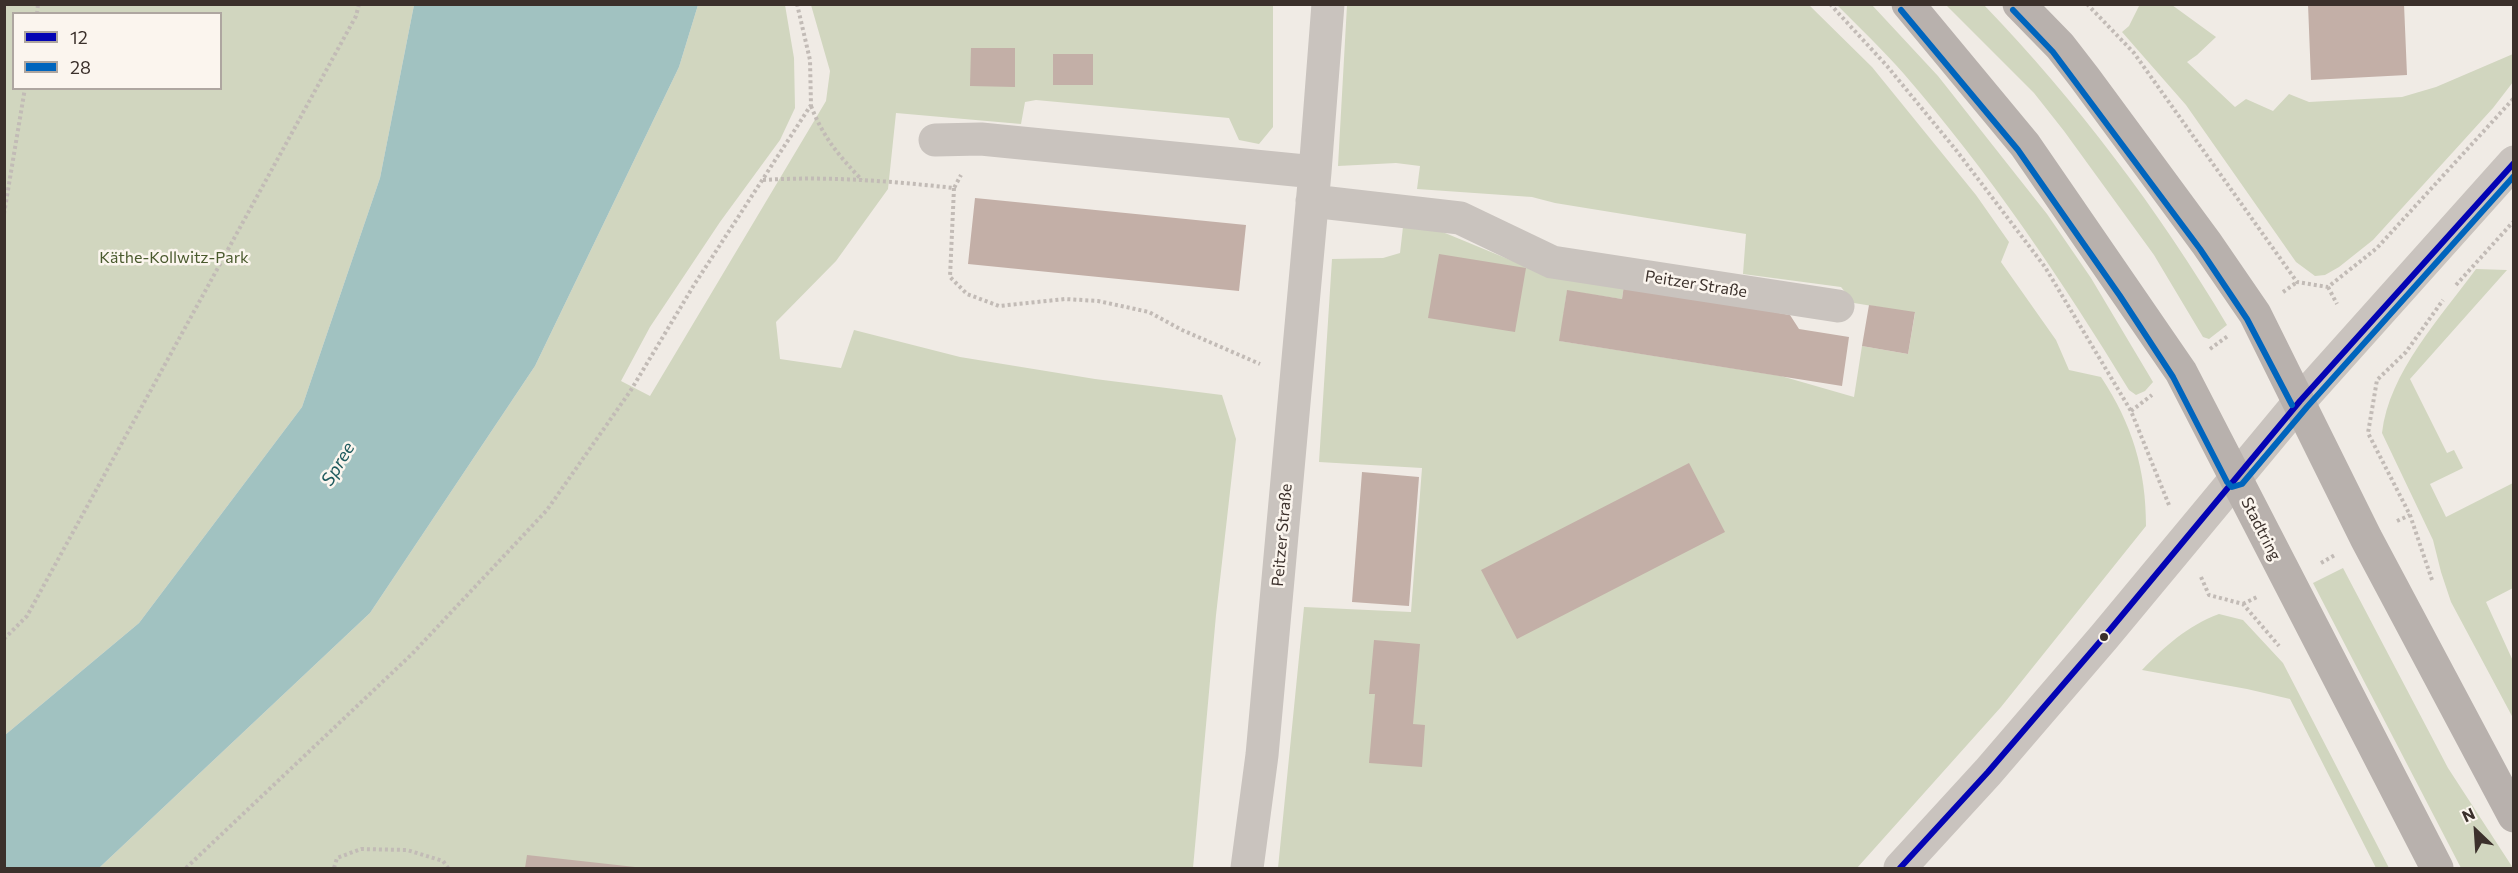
<!DOCTYPE html>
<meta charset="utf-8">
<style>
body{margin:0}
#map{position:relative;width:2518px;height:873px;overflow:hidden;background:#f0ebe5;font-family:Commissioner,sans-serif}
canvas{display:block}
.frame{position:absolute;inset:0;border:6px solid #3b302b;pointer-events:none}
.legend{position:absolute;left:12px;top:12px;width:210px;height:78px;box-sizing:border-box;background:#fbf5ee;border:2px solid #aea6a0;margin:0;padding:8px 10px;list-style:none;font-size:18px;color:#3b302b}
.legend li{display:flex;align-items:center;gap:12px;height:30px}
.legend b{width:30px;border:2px solid #aea6a0}
.north{position:absolute;left:2446px;top:801px;width:60px;height:60px;-webkit-text-stroke:4px #fbf5ee;paint-order:stroke;rotate:335deg;font-size:16px;font-weight:700;line-height:24px;text-align:center;color:#3b302b}
.north::after{content:'';display:block;margin:auto;width:21px;height:27px;background:#3b302b;clip-path:polygon(50% 0,100% 100%,50% 72%,0 100%)}
</style>
<div id="map">
<canvas width="2518" height="873"></canvas>
<div class="frame"></div>
<ul class="legend">
<li><b style="height:8px;background:#0404b4"></b>12</li>
<li><b style="height:8px;background:#0065bd"></b>28</li>
</ul>
<div class="north">N</div>
</div>
<script>
const g = document.querySelector('canvas').getContext('2d');
g.lineJoin = 'round';
function paint(path, color) { g.fillStyle = color; g.fill(path, 'evenodd'); }
function strokePath(path, color, width, dash) { g.strokeStyle = color; g.lineWidth = width; g.lineCap = dash ? 'butt' : 'round'; g.setLineDash(dash || []); g.stroke(path); }
function write(font, color, halo, rows, align = 'center') {
  g.font = font + ' Commissioner,sans-serif'; g.lineWidth = 5; g.setLineDash([]); g.textBaseline = 'middle'; g.strokeStyle = halo; g.fillStyle = color; for (const [text, x, y, turn = 0] of rows) {
    g.save(); g.translate(x, y); g.rotate((+turn || 0) * Math.PI / 180); g.textAlign = isNaN(turn) ? turn : align; if (halo) g.strokeText(text, 0, 0); g.fillText(text, 0, 0); g.restore();
  }
}
paint(new Path2D(`
 M2146,4L2172,5L2216,37L2197,55L2187,62L2235,107L2246,99L2273,111L2289,94L2309,102L2402,97L2436,87L2513,54V82L2493,108L2373,240L2339,267L2325,275L2315,276L2296,262L2186,105L2122,32L2129,26L2139,6Z
 M5,5H414L380,178L302,407L139,623L5,735ZM14,14H220V88H14Z
 M698,5H785L794,58L795,108L780,140L720,222L650,327L621,381L650,396L826,101L830,71L811,5H1273V127L1259,144L1239,140L1229,118L1036,100L1025,102L1021,124L896,113L888,189L836,261L776,322L780,359L841,368L854,330L960,357L1095,379L1222,395L1236,439L1216,615L1193,868H99L370,613L535,366L679,67Z
 M1347,5H1809L1872,67L1976,195L2009,242L2001,262L2056,340L2069,370L2101,377C2132,424 2146,469 2146,526L2001,707L1857,868H1278L1304,607L1411,612L1422,468L1319,462L1332,259L1383,258L1400,253L1403,227L1433,228L1520,264L1624,285L1622,299L1567,291L1560,341L1781,376L1854,397L1862,346L1908,354L1915,313L1854,303L1841,287L1743,274L1746,234L1555,203L1532,197L1417,189L1420,166L1396,163L1338,166Z
 M1837,5H1872L1938,76L2047,214L2091,278L2153,382L2145,391L2136,395L2129,390C2062,280 1989,172 1904,74C1883,50 1859,27 1837,5Z
 M1946,5H1984C2077,102 2158,209 2227,325L2209,339L2203,337L2154,255L2064,131L2034,93Z
 M2476,269L2507,270L2410,379L2447,453L2454,450L2463,468L2430,484L2446,517L2513,483V588L2486,602L2513,661V718L2451,602L2441,572L2433,540L2382,433C2389,372 2441,317 2476,269Z
 M2343,568L2448,768L2513,868H2461L2313,583Z
 M2219,614L2243,620L2283,663L2389,868H2376L2290,699L2247,689L2142,670C2165,646 2187,626 2219,614Z`), '#d1d6bf');
paint(new Path2D(`
 M414,5H698L679,67L535,366L370,613L99,868H5V735L139,623L302,407L380,178Z`), '#a1c2c1');
paint(new Path2D(`
 M2308,4H2404L2407,75L2311,80Z
 M971,48H1015V87L970,86Z
 M1053,54H1093V85H1053Z
 M975,198L1246,225L1239,291L968,264Z
 M1439,254L1526,268L1515,332L1428,318Z
 M1624,285L1790,315L1799,329L1849,337L1842,386L1559,341L1567,290L1622,299Z
 M1869,305L1915,312L1908,354L1862,346Z
 M1689,463L1725,532L1517,639L1481,570Z
 M1362,472L1419,477L1409,606L1352,602Z
 M1374,640L1420,644L1413,724L1425,725L1422,767L1369,763L1375,694H1369Z
 M527,855L635,867V868H525Z`), '#c3afa7');
strokePath(new Path2D(`
 M1830,4L1887,66L1956,150L2045,267L2131,411L2169,505
 M2087,4L2134,53L2297,282L2328,287L2377,248L2514,98
 M37,14L38,4
 M811,106C823,137 839,156 862,180
 M763,180C827,176 890,181 954,188L961,175
 M954,188L950,277L967,294L999,306L1065,299L1098,301L1149,312L1182,330L1260,364
 M4,214L25,88
 M2456,285L2513,222
 M2328,287L2337,304
 M2283,292L2297,282
 M2210,349L2228,336
 M2131,411L2152,395
 M2397,521L2410,515
 M2321,563L2335,555
 M2201,577L2209,595L2243,604L2279,646
 M2432,580L2410,515L2368,433L2377,380L2406,352L2443,300
 M2243,604L2259,596
 M4,639L27,616L356,16L359,4
 M186,868L412,654L547,510L631,390L694,285L811,105L810,60L797,4
 M334,868L337,858L361,849L407,850L443,861L448,868`), '#c2bbb6', 4, [3, 3]);
strokePath(new Path2D(`
 M935,140L981,139L1315,172
 M1312,201L1460,218L1552,262L1838,306
 M1247,868L1262,755L1315,172L1328,4
 M1900,868L1988,772L2104,637L2300,401`), '#c9c3be', 33);
strokePath(new Path2D(`
 M2300,401L2514,162`), '#c9c3be', 33);
strokePath(new Path2D(`
 M1908,4L2025,145L2181,372L2437,868
 M2019,4L2060,46L2084,77L2207,244L2255,314L2366,538L2514,816`), '#b8b1ad', 33);
strokePath(new Path2D(`
 M1900,868L1988,772L2104,637L2300,401L2514,163`), '#0404b4', 6);
strokePath(new Path2D(`
 M1901,10L2018,150L2120,296L2173,377L2227,482L2232,487L2242,484L2307,407L2514,176
 M2013,10L2053,52L2200,249L2247,319L2292,405`), '#0065bd', 6);
for (const [x, y, r, color] of [
 [2104,637,5,"#3b302b"]
]) { const dot = new Path2D(); dot.arc(x, y, r, 0, 2 * Math.PI); g.fillStyle = color; g.fill(dot); strokePath(dot, '#fbf5ee', 2); }
write('16px', '#4a5a2e', '#fbf5ee', [
 ["Käthe-Kollwitz-Park",174,258]
]);
write('16px', '#3b302b', '#fbf5ee', [
 ["Peitzer Straße",1696,284,9],
 ["Stadtring",2261,529,63],
 ["Peitzer Straße",1282,535,-85]
]);
write('italic 18px', '#1f5a5e', '#fbf5ee', [
 ["Spree",338,464,-59]
]);
</script>
